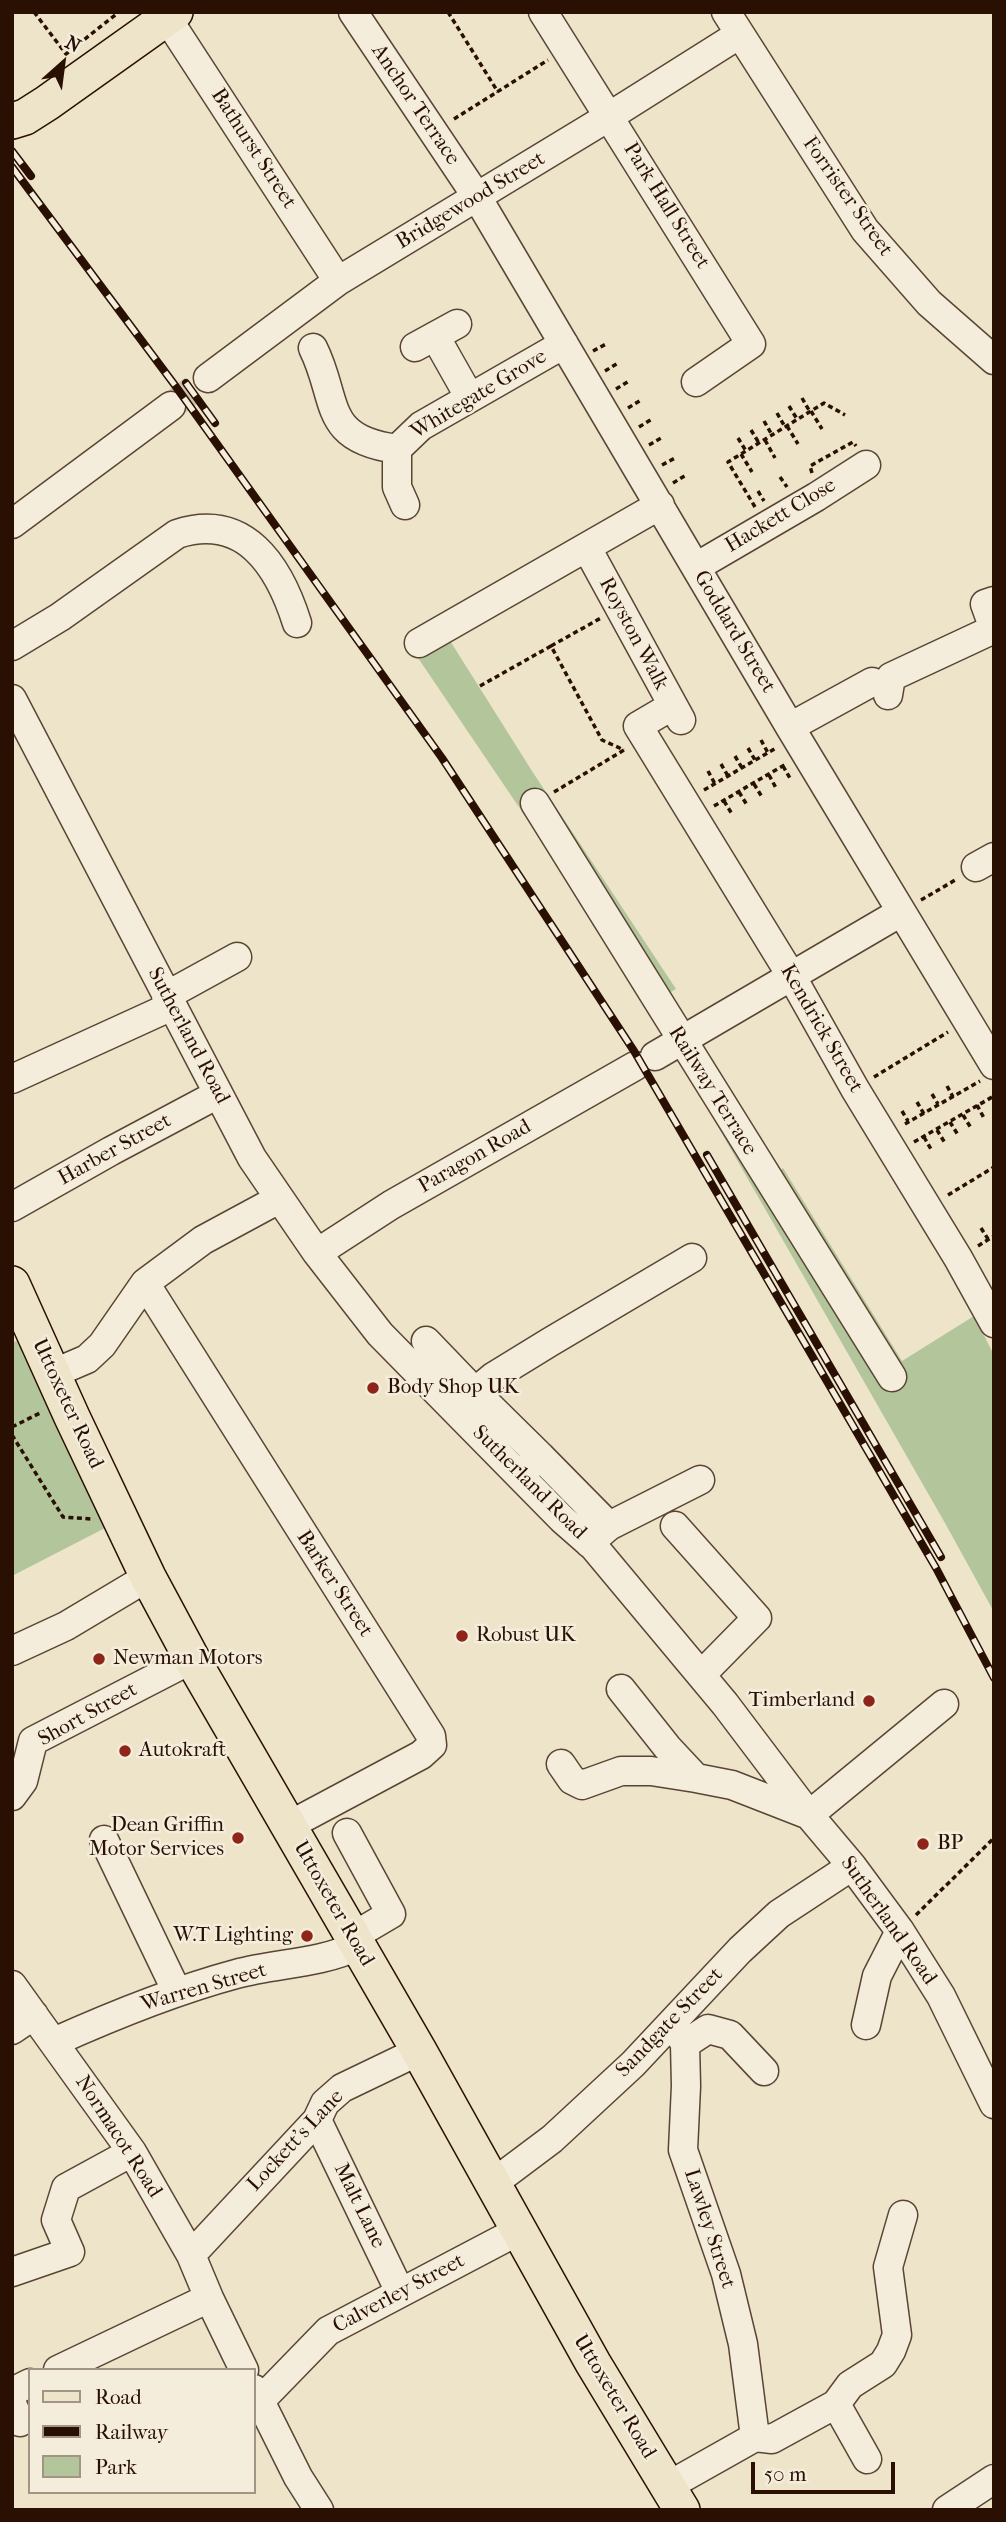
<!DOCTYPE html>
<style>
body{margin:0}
#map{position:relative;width:1006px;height:2522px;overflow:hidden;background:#eee4c9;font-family:"IM FELL French Canon",serif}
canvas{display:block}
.frame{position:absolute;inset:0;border:14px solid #291003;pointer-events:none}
.legend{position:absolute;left:28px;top:2368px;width:228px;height:126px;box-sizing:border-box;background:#f4eddc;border:2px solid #a39585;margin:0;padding:9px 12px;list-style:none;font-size:21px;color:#291003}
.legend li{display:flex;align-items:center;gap:14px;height:35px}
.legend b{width:35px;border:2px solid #a39585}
.north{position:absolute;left:28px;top:28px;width:70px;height:70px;-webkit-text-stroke:5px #f4eddc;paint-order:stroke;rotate:28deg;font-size:19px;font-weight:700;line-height:28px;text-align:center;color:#291003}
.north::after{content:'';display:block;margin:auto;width:24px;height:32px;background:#291003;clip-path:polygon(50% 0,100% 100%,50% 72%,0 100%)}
.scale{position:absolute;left:751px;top:2462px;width:144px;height:32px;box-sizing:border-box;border:4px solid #291003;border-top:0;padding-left:9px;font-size:21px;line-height:24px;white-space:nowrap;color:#291003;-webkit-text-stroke:5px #f4eddc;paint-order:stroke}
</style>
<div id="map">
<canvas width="1006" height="2522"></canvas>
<div class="frame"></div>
<ul class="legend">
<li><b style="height:9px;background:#eee4c9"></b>Road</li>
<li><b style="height:9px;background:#291003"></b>Railway</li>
<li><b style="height:19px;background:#b3c59b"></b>Park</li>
</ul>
<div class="north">N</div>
<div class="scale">50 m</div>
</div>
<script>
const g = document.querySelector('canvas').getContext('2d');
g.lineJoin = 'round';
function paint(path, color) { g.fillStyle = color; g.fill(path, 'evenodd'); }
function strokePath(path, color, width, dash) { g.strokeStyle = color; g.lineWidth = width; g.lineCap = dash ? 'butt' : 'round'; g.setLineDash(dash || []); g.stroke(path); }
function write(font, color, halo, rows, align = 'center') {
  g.font = font + ' "IM FELL French Canon",serif'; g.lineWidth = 5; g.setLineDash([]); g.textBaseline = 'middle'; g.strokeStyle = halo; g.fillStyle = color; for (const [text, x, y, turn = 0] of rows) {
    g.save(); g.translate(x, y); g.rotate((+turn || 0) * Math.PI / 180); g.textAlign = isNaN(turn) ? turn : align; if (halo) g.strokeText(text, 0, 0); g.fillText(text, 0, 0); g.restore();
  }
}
paint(new Path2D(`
 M447,636L532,771L676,989L662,997L664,1034L529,822L416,655Z
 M678,1057L777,1173L783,1168L902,1361L974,1316L994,1355V1612L945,1523Z
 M19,1340L105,1528L12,1576V1343Z`), '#b3c59b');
strokePath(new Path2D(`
 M171,406L208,378`), '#d0c4ab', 28, [28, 14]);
const minor = new Path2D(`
 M353,12L477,197L790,727L994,1065
 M543,12L751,344L696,382
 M726,12L865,230L929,303L994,360
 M167,18L338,281
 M435,336L470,398
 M415,347L457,324
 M313,348C339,400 321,439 397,449
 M208,378L338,281L610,116L740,34
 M397,449L421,426L564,344
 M397,449V487L405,505
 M12,524L171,406
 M587,548L681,720
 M696,567L816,497L866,465
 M994,601L985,604L994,629
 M419,643L660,505
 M12,646L60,617L177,534C245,512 279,566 297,623
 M888,695L891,677L994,629
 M12,699L252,1158L317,1253L380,1334L562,1519L594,1547L725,1704L809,1815L852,1866L900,1931L941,1996L994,2104
 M672,706L638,726L792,977L855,1089L958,1258L994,1323
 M790,727L872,682
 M535,803L892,1377
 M976,867L994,857
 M166,996L237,957
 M655,1056L901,912
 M12,1079L172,1006
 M12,1207L111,1151L218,1094
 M317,1253L391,1205L635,1066
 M145,1283L431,1736L432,1745L421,1755L288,1826
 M426,1341L475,1392L462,1404
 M52,1374L87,1359L102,1345L145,1283L203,1240L279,1199
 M540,1456L609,1526L589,1543
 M519,1475L540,1456L475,1392L493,1377L550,1342L692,1258
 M609,1526L700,1480
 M675,1526L757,1618L701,1675
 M12,1651L66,1626L148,1577
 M621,1689L667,1747L696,1778L732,1785L809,1815L944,1704
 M561,1764L572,1780L582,1785L621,1771H651L696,1778
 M12,1796L23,1781L33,1741L192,1659
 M347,1833L391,1914L352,1937
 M104,1840L177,1992
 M12,1985L132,2152L191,2255L209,2298L244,2370
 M673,2022L685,2044L686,2086L683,2150L726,2274L743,2344L755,2437
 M866,2025L877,1976L900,1931
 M12,2030L34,2015
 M54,2042C114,2015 173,1991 236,1974C277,1963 319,1964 357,1946
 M685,2044L708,2029L730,2035L764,2071
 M317,2120L400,2292
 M492,2184L552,2139L633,2064L740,1950L779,1914L852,1866
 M191,2255L317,2120L325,2103L342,2088L419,2051
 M12,2272L70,2252L56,2220L66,2188L132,2152
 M58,2370L209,2298
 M254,2389L298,2477L319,2510
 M12,2392L30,2383
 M260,2401L328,2331L518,2231
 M12,2404L20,2422
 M836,2404L867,2459
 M668,2486L755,2437L772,2439L836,2404L850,2385L883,2364L891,2351L897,2335L888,2267L903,2215
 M947,2510L994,2479`);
const major = new Path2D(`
 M12,121L25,117L47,103L175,12
 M12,1284L72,1417L148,1577L192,1659L419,2051L593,2363L682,2510`);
strokePath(minor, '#5a4534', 31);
strokePath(major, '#291003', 38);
strokePath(new Path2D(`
 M34,12L66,54L119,12
 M448,12L498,92
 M454,119L548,60
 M593,351L606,344
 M605,371L618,363
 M616,389L629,381
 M802,398L810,412
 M789,406L797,419
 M628,408L641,400
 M811,411L822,429
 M777,413L785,427
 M764,421L772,435
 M787,426L798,444
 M639,427L652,419
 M751,430L759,443
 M738,438L746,451
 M765,440L775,458
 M649,445L663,437
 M741,454L752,472
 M662,465L675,458
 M812,473L810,466L853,442L856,446
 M780,477L787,487
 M673,483L686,475
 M758,491L764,501
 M755,507L728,462L824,403L845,415
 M551,646L601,618
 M480,686L551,646L602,740L624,750
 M761,740L768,753
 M748,748L755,760
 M735,756L742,768
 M721,764L728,776
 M783,766L791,780
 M708,771L715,784
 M769,775L776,788
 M754,784L762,797
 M704,790L776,748
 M554,792L624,750
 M739,792L747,805
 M724,801L732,814
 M714,806L786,764
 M921,900L957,879
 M874,1077L948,1032
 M947,1086L953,1097
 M932,1094L938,1104
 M917,1102L924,1114
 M977,1105L985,1120
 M902,1111L908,1121
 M963,1115L971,1128
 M950,1122L958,1135
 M905,1124L980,1081
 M937,1130L945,1143
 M924,1137L932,1151
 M914,1142L994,1096
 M948,1195L994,1167
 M981,1228L988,1239
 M978,1246L994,1236
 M12,1427L42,1412
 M12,1435L63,1517L91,1519
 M916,1915L994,1838`), '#291003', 3.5, [5, 3.5]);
strokePath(minor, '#f4eddc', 28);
strokePath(major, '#eee4c9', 35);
const rail = new Path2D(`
 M12,151L31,176
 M12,167L174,384L442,758L634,1051L936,1568L994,1678
 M186,383L215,423
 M707,1155L941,1557`);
strokePath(rail, '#291003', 8);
strokePath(rail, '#f4eddc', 5, [16]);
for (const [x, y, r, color] of [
 [373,1388,7,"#8f2418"],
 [462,1636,7,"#8f2418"],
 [99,1659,7,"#8f2418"],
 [869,1701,7,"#8f2418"],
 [125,1751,7,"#8f2418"],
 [238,1838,7,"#8f2418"],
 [923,1844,7,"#8f2418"],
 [307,1936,7,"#8f2418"]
]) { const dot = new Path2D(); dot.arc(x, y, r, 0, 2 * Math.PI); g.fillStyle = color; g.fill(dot); strokePath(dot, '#f4eddc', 2.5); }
write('21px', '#291003', '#f4eddc', [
 ["Anchor Terrace",415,105,56],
 ["Bathurst Street",253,149,57],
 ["Forrister Street",847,197,55],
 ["Bridgewood Street",471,201,-31],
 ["Park Hall Street",666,206,58],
 ["Whitegate Grove",479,395,-31],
 ["Hackett Close",781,516,-31],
 ["Goddard Street",734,632,59],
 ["Royston Walk",633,634,62],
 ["Kendrick Street",821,1029,60],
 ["Sutherland Road",188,1036,62],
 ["Railway Terrace",712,1091,58],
 ["Harber Street",115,1150,-29],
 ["Paragon Road",475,1157,-30],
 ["Uttoxeter Road",67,1404,65],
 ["Sutherland Road",529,1483,45],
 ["Barker Street",334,1584,57],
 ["Short Street",88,1715,-29],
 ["Uttoxeter Road",333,1904,60],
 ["Sutherland Road",888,1921,55],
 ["Warren Street",204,1988,-16],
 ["Sandgate Street",670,2023,-46],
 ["Normacot Road",118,2137,57],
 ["Lockett's Lane",296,2141,-47],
 ["Malt Lane",359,2206,64],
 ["Lawley Street",709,2229,72],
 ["Calverley Street",399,2294,-28],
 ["Uttoxeter Road",614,2397,59]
]);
write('21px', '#291003', '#f4eddc', [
 ["Body Shop UK",387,1388],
 ["Robust UK",476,1636],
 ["Newman Motors",113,1659],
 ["Timberland",855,1701,"right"],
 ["Autokraft",139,1751],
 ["Dean Griffin",224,1826,"right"],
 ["Motor Services",224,1850,"right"],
 ["BP",937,1844],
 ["W.T Lighting",293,1936,"right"]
], 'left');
</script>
